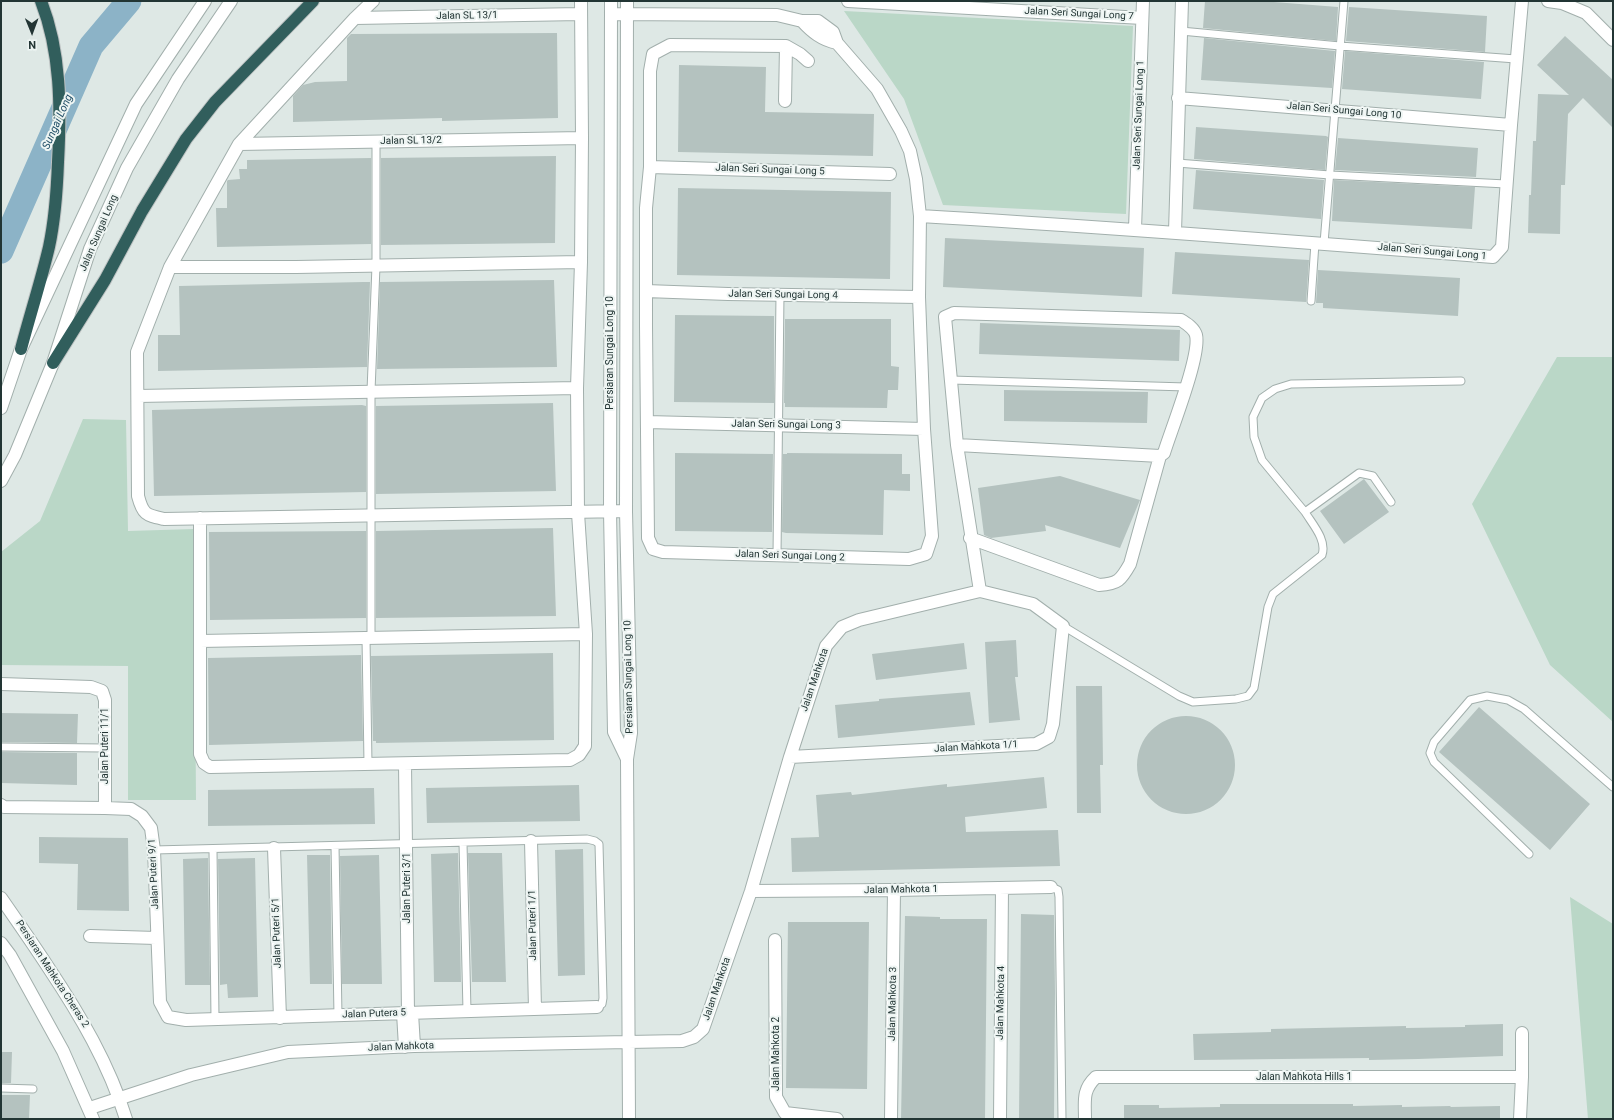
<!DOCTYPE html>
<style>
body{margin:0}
#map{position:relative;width:1614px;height:1120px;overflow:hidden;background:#dee8e5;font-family:Roboto,sans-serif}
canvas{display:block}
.frame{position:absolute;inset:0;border:2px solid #223534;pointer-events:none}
.north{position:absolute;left:12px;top:12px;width:40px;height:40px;-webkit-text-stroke:3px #eef5f3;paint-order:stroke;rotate:179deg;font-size:11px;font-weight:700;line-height:16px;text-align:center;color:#223534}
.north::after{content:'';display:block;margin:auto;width:14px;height:18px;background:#223534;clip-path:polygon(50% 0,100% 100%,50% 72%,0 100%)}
</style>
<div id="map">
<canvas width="1614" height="1120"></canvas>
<div class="frame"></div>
<div class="north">N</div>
</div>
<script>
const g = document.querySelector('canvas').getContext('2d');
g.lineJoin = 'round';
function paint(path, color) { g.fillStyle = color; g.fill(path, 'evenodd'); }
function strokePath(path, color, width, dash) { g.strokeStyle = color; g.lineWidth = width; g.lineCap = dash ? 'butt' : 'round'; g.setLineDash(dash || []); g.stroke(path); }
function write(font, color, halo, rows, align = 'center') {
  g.font = font + ' Roboto,sans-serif'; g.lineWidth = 4; g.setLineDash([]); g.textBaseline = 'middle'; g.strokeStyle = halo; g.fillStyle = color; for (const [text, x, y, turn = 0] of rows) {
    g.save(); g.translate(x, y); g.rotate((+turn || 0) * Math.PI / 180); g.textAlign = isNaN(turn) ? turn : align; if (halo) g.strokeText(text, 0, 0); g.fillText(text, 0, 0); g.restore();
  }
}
paint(new Path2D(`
 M844,11L1133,26L1126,214L943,205L904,99Z
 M1557,357H1613V722L1550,665L1472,504Z
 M83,419L126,420L128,531L194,529L196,800H128V666L1,665V552L40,521Z
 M1570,897L1613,924V1119H1588Z`), '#bad7c7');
strokePath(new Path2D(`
 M1,251L91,46L129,1`), '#8cb3c7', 25);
paint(new Path2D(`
 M1205,1H1261L1338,7L1336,41L1203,28Z
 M1349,7L1487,16L1485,52L1346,41Z
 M557,33L558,118L442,121V118L293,122V96L303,85L315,82L347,81V38L351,34Z
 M1565,36L1613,80V128L1583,98L1568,114L1565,185H1561L1560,234L1528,233L1529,195H1531L1533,141H1536L1538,94L1569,95L1537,65Z
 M1204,38L1335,51L1332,88L1201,80Z
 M1345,51L1484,62L1481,99L1342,89Z
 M679,65L766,67L765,112L874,114L873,156L678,152Z
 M1196,127L1326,136L1328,137L1325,170L1194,159Z
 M1338,138L1478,148L1476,177L1335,170Z
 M556,156L555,243L381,245V158Z
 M371,158V244L217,247L216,208H227V181L228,180L240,179L239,169H247V160Z
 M1196,170L1324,180L1321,219L1193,209Z
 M1334,180L1475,187L1472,229L1332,221Z
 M678,188L891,192L890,279L677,275Z
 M945,238L1144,248L1142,297L943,287Z
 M1175,252L1309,260L1306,302L1172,294Z
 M1318,270L1460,278L1458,316L1323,308V303H1316Z
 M554,280L557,367L377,369L380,282Z
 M363,282H370L367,367L158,371V335H180L179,286Z
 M675,315L774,316V403L674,402Z
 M785,319H891V366L899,367L898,390H888L887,408L785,407V403H784Z
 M980,323L1180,330L1179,361L979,354Z
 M1004,390L1148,392L1147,423L1004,421Z
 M553,403L556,491L376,494V406Z
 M362,405L366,406V492L154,496L152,410Z
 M675,453L773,454L772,532L675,531Z
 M787,453L902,454V474H910V491L884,490L883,535L786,533L782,532L783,454H787Z
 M1060,476L1140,500L1120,548L1045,525L1046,531L991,538L984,535L978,488Z
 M1364,479L1389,512L1344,544L1320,511Z
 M553,528L556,616L376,618V531Z
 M366,531V618L210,620L209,532Z
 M1016,640L1018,677H1015L1020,720L989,723L985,642Z
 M964,643L967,669L876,680L872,654Z
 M553,653L554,740L376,743V741H373L371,656Z
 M361,655L363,741L209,745L208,658Z
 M1076,686H1102L1103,765H1100L1101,813H1077Z
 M970,692L975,725L838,738L835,705L879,701V699Z
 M1479,707L1590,804L1550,850L1439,752Z
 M1,713L78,714L77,743L1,742Z
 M1137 765a49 49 0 1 1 98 0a49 49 0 1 1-98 0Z
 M1,752L77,753V785L1,783Z
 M1044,777L1047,808L965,817L966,832L1058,830L1060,866L792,872L791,838L819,837L816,795L851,792L852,795L947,784V787Z
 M579,785L580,821L427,823L426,788Z
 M374,788L375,824L208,826V790Z
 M39,837L128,838L129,911L77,910L78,864L39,863Z
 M583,849L585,975L558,976L555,850Z
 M458,853L461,982H434L431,854Z
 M468,853H502L506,982H472Z
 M307,855H330L332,984H310Z
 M379,855L382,984H342L340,856Z
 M208,858L210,985H185L183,859Z
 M255,858L258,997L228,998L227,984L220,985L218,859Z
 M1021,914L1054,915L1055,993L1054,1119H1019Z
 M905,916L940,917V919H987L985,1119H901Z
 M788,922H869L867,1089L786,1088Z
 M1503,1024V1056L1418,1059L1369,1060V1058L1194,1060L1193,1034L1271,1032V1029L1406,1026V1028L1465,1027V1025Z
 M1,1052H12L11,1083H1Z
 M1,1095H30L29,1119H1Z
 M1220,1104H1353V1106L1402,1105V1107L1450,1106L1451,1107L1500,1106V1119H1124V1105H1159V1108L1220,1107Z`), '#b4c2bf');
const service = new Path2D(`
 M1181,31L1340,46L1516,59
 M1177,163L1330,175L1506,184
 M1324,243L1344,1
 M1311,301L1315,243
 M951,380L1186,387
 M1305,512L1262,460L1254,437L1253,417L1262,398L1275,389L1291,384L1461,381
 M777,555L780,294
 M1063,626L1179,696L1193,702L1236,699L1248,696L1254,688L1268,607L1273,594L1322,555C1327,540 1313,525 1305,512L1359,473L1373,476L1391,502
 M366,638L368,764
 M371,638V391L376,266V142
 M1,747L105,748
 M463,843L467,1011
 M335,846L338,1016
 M154,850L587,839L595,841L599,844L603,998L602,1004L597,1007
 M213,850L215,1019
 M1529,854L1434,762L1430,753L1434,742L1470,700L1487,696L1508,700L1524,709L1613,787
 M1051,887L1058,890L1059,897L1062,1119
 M1,1088L33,1089`);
const minor = new Path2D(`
 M373,1L355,18L239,144L170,267L137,352L138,496C143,515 146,515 164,519L626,511
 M611,1L610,511L614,732L627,759
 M627,1L626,511L631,733L627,759L629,1119
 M848,1L1142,18
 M1548,1L1562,3L1586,13L1613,40
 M611,14L777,15L802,21H818L833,32L837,43L877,89L901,131L910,151L916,179L920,216L919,297L924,429L932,536L926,554L909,559L663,552L653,549L648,538L646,326V208L650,167V71L653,54L670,45L786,46L785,101
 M355,18L580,14
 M802,21C812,32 822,40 837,43
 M786,46L800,54L808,61
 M1178,98L1511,125
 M239,144L582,138
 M650,167L890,174
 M920,216C1111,227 1302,242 1493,257L1502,247L1511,125L1522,1
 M1135,229L1143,1
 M1175,232L1182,1
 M170,267H296L581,262
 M646,291L728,294L919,297
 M138,396L577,388
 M647,422L924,429
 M957,445L1160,456L1164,453C1171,430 1201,355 1196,335C1194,328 1187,324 1181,320L954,313L945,317L957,445L980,591
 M200,518V754L204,763L210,767L570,760L579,755L585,746L586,634L578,513L577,388L581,262L582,138L581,1
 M970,538L1099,585C1118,584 1121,580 1130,564L1160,456
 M200,641L586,634
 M1,684L91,687L102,691L105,700V808
 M405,764L408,1013
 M1,805L4,807L105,808L131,809L142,816L151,828L154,850L160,1002L168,1017L186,1020L597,1007
 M531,841L535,1009
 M274,848L280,1018
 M751,891L894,890L1051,887
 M90,936L156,938
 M775,940L776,1097L785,1113L837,1119
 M403,1013L405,1047
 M412,1013L414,1046
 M90,1108L191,1075L288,1052L414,1046L682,1041L694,1037L703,1029L751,891L790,757L826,646L842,627L859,620L980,591L1033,604L1063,626L1053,724L1049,737L1036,744L790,757
 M891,1119L894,890
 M1000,1119L1002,888
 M1085,1119C1085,1101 1082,1090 1096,1077H1522
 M1520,1119L1522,1077V1033`);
const tertiary = new Path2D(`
 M1,408L21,349L136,104L205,1
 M1,481L15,455L53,363L90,249L127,168L178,79L231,1
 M1,898C17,921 33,944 48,967C80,1015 109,1064 126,1119
 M1,943L10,955L63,1051L93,1119`);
const motorway = new Path2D(`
 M21,349C30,315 41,281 49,247C55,219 57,190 58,162C61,108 61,52 41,1
 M53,363L105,280L142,211L186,139L215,102L313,1`);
strokePath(service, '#a2afac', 9);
strokePath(minor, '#a2afac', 14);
strokePath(tertiary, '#a2afac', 14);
strokePath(motorway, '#bdc2c2', 14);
strokePath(service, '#fff', 7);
strokePath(minor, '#fff', 12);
strokePath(tertiary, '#fff', 12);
strokePath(motorway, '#315e5c', 12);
write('10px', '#223534', '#eef5f3', [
 ["Jalan Seri Sungai Long 7",1079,14,3],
 ["Jalan SL 13/1",467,16,-1],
 ["Jalan Seri Sungai Long 10",1344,111,5],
 ["Jalan Seri Sungai Long 1",1139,115,-88],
 ["Jalan SL 13/2",411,141,-1],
 ["Jalan Seri Sungai Long 5",770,170,2],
 ["Jalan Sungai Long",99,233,-67],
 ["Jalan Seri Sungai Long 1",1432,252,5],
 ["Jalan Seri Sungai Long 4",783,295,1],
 ["Persiaran Sungai Long 10",610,353,-90],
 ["Jalan Seri Sungai Long 3",786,425,1],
 ["Jalan Seri Sungai Long 2",790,556,2],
 ["Persiaran Sungai Long 10",629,677,-91],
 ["Jalan Mahkota",815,680,-71],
 ["Jalan Puteri 11/1",105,746,-90],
 ["Jalan Mahkota 1/1",976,747,-3],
 ["Jalan Puteri 9/1",154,874,-93],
 ["Jalan Puteri 3/1",407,888,-90],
 ["Jalan Mahkota 1",901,890,-1],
 ["Jalan Puteri 1/1",533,925,-91],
 ["Jalan Puteri 5/1",277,933,-92],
 ["Persiaran Mahkota Cheras 2",52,974,57],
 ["Jalan Mahkota",717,989,-71],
 ["Jalan Mahkota 4",1001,1003,-89],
 ["Jalan Mahkota 3",893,1004,-89],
 ["Jalan Putera 5",374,1014,-2],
 ["Jalan Mahkota",401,1047,-2],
 ["Jalan Mahkota 2",776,1054,-90],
 ["Jalan Mahkota Hills 1",1304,1077]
]);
write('italic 11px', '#245169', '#eef5f3', [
 ["Sungai Long",58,122,-66]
]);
</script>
